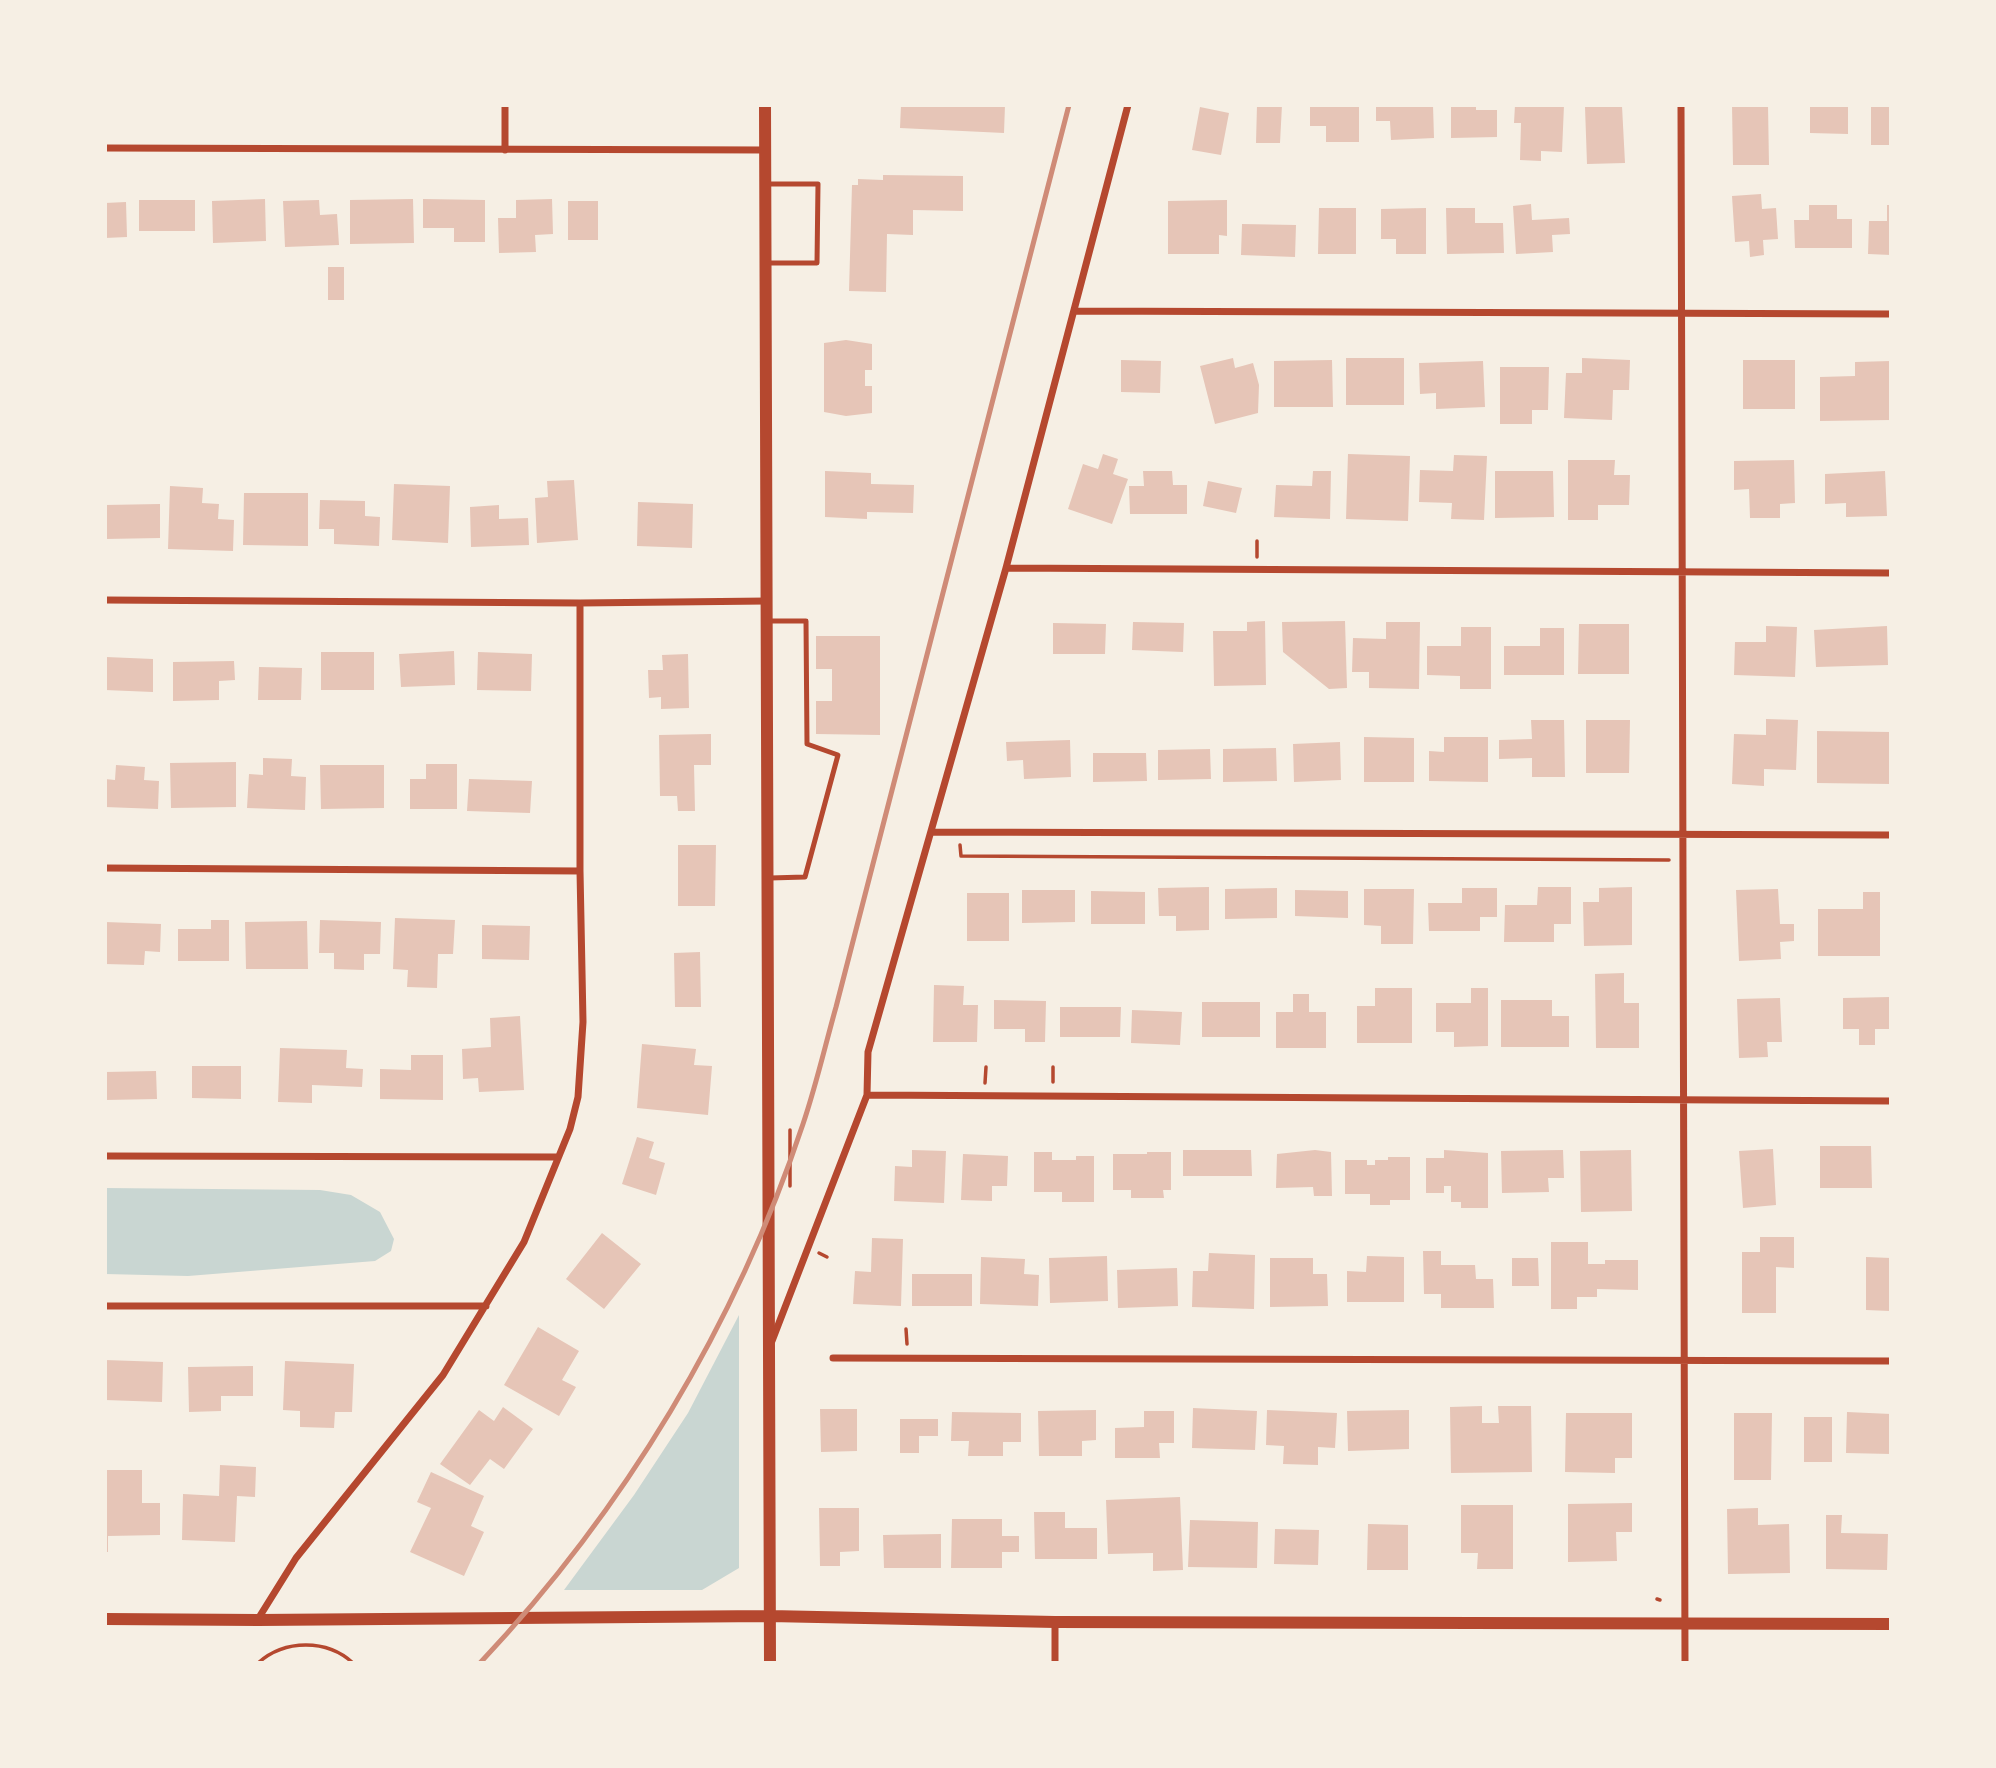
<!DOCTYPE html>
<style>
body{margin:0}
#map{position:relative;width:1996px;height:1768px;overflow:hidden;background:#f6efe4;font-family:"Playfair Display",serif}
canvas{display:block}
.frame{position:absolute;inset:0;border:107px solid #f6efe4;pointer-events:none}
</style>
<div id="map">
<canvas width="1996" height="1768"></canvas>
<div class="frame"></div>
</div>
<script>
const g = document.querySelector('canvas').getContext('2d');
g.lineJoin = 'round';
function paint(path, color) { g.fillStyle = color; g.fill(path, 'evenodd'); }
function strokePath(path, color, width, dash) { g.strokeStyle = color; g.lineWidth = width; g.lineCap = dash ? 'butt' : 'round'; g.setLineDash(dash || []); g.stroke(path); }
paint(new Path2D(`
 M105,1188L320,1190L351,1195L380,1212L394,1239L391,1251L375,1261L188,1276L105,1274Z
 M739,1315V1568L702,1590H564L634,1495L688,1413Z`), '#c9d6d2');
paint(new Path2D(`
 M901,105H1005L1004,133L900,128Z
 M1257,105H1282L1280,143H1256Z
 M1310,105H1359V142H1326V126H1310Z
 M1376,105H1433L1434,138L1391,140L1390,121H1376Z
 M1451,105H1476V110H1497V137L1451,138Z
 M1515,105H1564L1562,152L1541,151V161L1520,160L1521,123H1514Z
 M1732,105H1768L1769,165H1733Z
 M1810,105H1848V134L1810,133Z
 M1871,105H1891V145H1871Z
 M1622,106L1625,163L1587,164L1585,107Z
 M1200,107L1229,113L1221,155L1192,150Z
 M883,175L963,176V211L913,210V235L887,234L886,292L849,291L852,185H858V179L883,180Z
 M1761,194L1762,209L1776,208L1778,239L1763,240L1764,255L1750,257L1749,241L1735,242L1732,196Z
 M265,199L266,241L213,243L212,201Z
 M413,199L414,243L350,244V200Z
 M423,199L485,200V242H454V228H423Z
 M552,199L553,234L535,235L536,252L499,253L498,218H516V200Z
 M139,200H195V231H139Z
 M319,200L320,215L337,214L339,245L285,247L283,201Z
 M1227,200V236L1219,235V254H1168V201Z
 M568,201H598V240H568Z
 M126,202L127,237L105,238V203Z
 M1531,204L1532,220L1569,218L1570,234L1552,235L1553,252L1516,254L1513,206Z
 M1809,205H1837V219H1852V248H1795L1794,220H1809Z
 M1887,205H1891V255L1868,254L1869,221H1887Z
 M1319,208H1356V254H1318Z
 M1426,208V254H1396V239H1381V209Z
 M1446,208H1475V223H1503L1504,253L1447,254Z
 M1242,224L1296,225L1295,257L1241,255Z
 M328,267H344V300H328Z
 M846,340L872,344V370H865V386H872V413L846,416L824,412V343Z
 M1233,358L1235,368L1253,363L1259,385L1258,413L1215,424L1200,366Z
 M1346,358H1404V405H1346Z
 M1582,358L1630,360L1629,390H1613L1612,420L1564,418L1566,373H1582Z
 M1121,360L1161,361L1160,393L1121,392Z
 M1332,360L1333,407H1274V361Z
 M1743,360H1795V409H1743Z
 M1483,361L1485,407L1436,409V393L1420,394L1419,363Z
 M1891,361V420L1820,421V377L1855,376V362Z
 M1500,367H1549L1548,410H1532V424H1500Z
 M1103,454L1118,459L1113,474L1128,479L1112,524L1068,509L1083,464L1098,469Z
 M1348,454L1410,456L1408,521L1346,519Z
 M1454,455L1487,456L1484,520L1451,519L1452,503L1419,502L1420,470L1453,471Z
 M1568,460H1615L1614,475H1630L1629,505H1598V520H1568Z
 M1794,460L1795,503L1780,504V518H1750L1749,489L1734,490V461Z
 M825,471L871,473V484L914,485L913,513L867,512V519L825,517Z
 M1143,471H1172L1173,485H1187V514H1130L1129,486H1144Z
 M1313,471H1331L1330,519L1274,517L1276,485L1312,486Z
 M1495,471H1553L1554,517L1495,518Z
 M1885,471L1887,516L1846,517V503L1825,504V474Z
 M574,480L578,540L537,543L535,498L548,497L547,481Z
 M1208,481L1242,488L1236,513L1203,506Z
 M394,484L450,486L448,543L392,540Z
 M170,486L203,488L202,503L219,504L218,519L234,520L233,551L168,549Z
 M244,493H308V546L243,545Z
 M320,500L365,501V516L380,517L379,546L334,544V529H319Z
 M638,502L693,504L692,548L637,546Z
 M160,504V538L105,539V505Z
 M499,505V519L528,518L529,545L471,547L470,507Z
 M1265,621L1266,685L1214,686L1213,631H1247V622Z
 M1345,621L1347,688L1329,689L1283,652L1282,622Z
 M1133,622L1184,623L1183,652L1132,650Z
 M1386,622H1420L1419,689L1369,688V672H1352L1353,638L1386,639Z
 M1053,623L1106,624L1105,654H1053Z
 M1579,624H1629V674H1578Z
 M1766,626L1797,627L1795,677L1734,675L1735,642H1766Z
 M1887,626L1888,665L1816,667L1814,630Z
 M1461,627H1491V689H1460V676L1427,675V646H1461Z
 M1540,628H1564V675H1504V646H1540Z
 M816,636H880V735L816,734V701H832V669H816Z
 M454,651L455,685L401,687L399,654Z
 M321,652H374V690H321Z
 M478,652L532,654L531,691L477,690Z
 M688,654L689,708L661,709V697L649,698L648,670H663L662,655Z
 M106,657L153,659V692L105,690Z
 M234,661L235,680L219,681V700L173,701V662Z
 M259,667L302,668L301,700H258Z
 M1766,719L1798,720L1796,770L1764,769V786L1732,784L1734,734L1766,735Z
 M1531,720H1564L1565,777H1532V758L1499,759V740L1532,739Z
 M1586,720H1630L1629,773H1586Z
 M1817,731L1891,732V784L1817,783Z
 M711,734V765H694L695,811H678L677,796H660L659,735Z
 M1364,737L1414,738V782H1364Z
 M1444,737H1488V782L1429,781V751L1444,752Z
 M1070,740L1071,777L1024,779L1023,760L1007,761L1006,742Z
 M1340,742L1341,780L1294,782L1293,744Z
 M1276,748L1277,781L1223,782V749Z
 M1210,749L1211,779L1158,780V750Z
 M1093,753H1146L1147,781L1093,782Z
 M263,758L292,759L291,776L306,777L305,810L247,808L249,774L263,775Z
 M236,762V807L171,808L170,763Z
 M426,764H457V809H410V779H426Z
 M116,765L145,767L144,780L159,781L158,809L105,807V779L115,780Z
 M320,765H384V808L321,809Z
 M469,779L532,781L530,813L467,811Z
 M678,845H716L715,906H678Z
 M1209,887V930L1176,931V916H1159L1158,888Z
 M1538,887H1571V924H1554V942H1504L1505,905H1537Z
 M1632,887V945L1584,946L1583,902H1599V888Z
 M1277,888V918L1225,919V889Z
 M1462,888H1497V917H1480V931H1429L1428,903H1462Z
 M1364,889H1414L1413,944H1381V926L1364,925Z
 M1778,889L1780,924H1794V941L1780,942L1781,959L1739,961L1736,890Z
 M1022,890H1075V922L1022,923Z
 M1295,890L1348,891V918L1295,916Z
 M1091,891L1145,892V924H1091Z
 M1863,892H1880V956H1818V909H1863Z
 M967,893H1009V941H967Z
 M395,918L455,920L453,954H438L437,988L407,987L408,970L393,969Z
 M211,920H229V961H178V929H211Z
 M320,920L381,922L380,954H364V970L334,969V953H319Z
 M307,921L308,969H246L245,922Z
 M105,922L161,924L160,952L145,951L144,965L105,964Z
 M482,925L530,926L529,960L482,959Z
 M700,952L701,1007H675L674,953Z
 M1624,973V1003H1639V1048H1596L1595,974Z
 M934,985L964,986L963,1005H978L977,1042H933Z
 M1375,988H1412V1043H1357V1006H1375Z
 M1471,988H1488V1046L1454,1047V1032H1436V1003H1471Z
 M1293,994H1309V1012H1326V1048H1276V1012H1293Z
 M1890,997V1029H1875V1045H1859V1029H1843V998Z
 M1780,998L1782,1042H1767L1768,1057L1739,1058L1737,999Z
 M994,1000L1046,1001L1045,1042H1025V1029H994Z
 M1501,1000H1552V1016H1569V1047H1501Z
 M1202,1002H1260V1037H1202Z
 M1060,1007H1121L1120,1037H1060Z
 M1132,1010L1182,1012L1180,1045L1131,1043Z
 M520,1016L524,1090L479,1092L478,1078L463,1079L462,1049L491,1047L490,1018Z
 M642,1044L696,1049L694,1065L712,1066L708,1115L637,1108Z
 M280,1048L347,1050L346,1068L363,1069L362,1087L312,1085V1103L278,1102Z
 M411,1055H443V1100L380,1099V1069L411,1070Z
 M192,1066H241V1099L192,1098Z
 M156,1071L157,1099L105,1100V1072Z
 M637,1137L654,1142L649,1158L665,1163L656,1195L622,1184Z
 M1820,1146H1871L1872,1188H1820Z
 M1773,1149L1776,1205L1743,1208L1739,1151Z
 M912,1150L946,1151L944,1203L894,1201L895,1166L912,1167Z
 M1183,1150H1251L1252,1176H1183Z
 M1315,1150L1331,1152L1332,1196H1314L1313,1187L1276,1188L1277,1154Z
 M1444,1150L1488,1153V1208H1461V1202H1451V1186H1444V1193H1426V1158H1444Z
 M1563,1150L1564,1178H1548L1549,1192L1502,1193L1501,1151Z
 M1631,1150L1632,1211L1581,1212L1580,1151Z
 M1034,1152H1052V1160H1076V1156H1094V1202H1062V1192H1034Z
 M1147,1152H1171V1190H1163L1164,1198H1131V1190H1113V1154H1147Z
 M963,1154L1008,1156L1007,1186H992V1201L961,1200Z
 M1388,1157H1410V1200H1390V1205H1370V1194H1345V1160H1367V1165H1375V1160H1388Z
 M602,1233L641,1264L604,1309L566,1279Z
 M1760,1237H1794V1268L1776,1267V1313H1742V1252H1760Z
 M872,1238L903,1239L901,1306L853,1304L855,1271L871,1272Z
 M1551,1242H1588V1264H1605V1260H1638V1290L1597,1289V1297H1577V1309H1551Z
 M1423,1251H1441V1265H1475L1476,1279H1493L1494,1308H1441V1294H1424Z
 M1209,1253L1255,1255L1254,1309L1192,1307L1193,1271H1208Z
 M1107,1256L1108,1301L1050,1303L1049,1258Z
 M1367,1256L1404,1257V1302H1347V1271L1366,1272Z
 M981,1257L1025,1259L1024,1274L1039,1275L1038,1306L980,1304Z
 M1866,1257L1891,1258L1890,1311L1866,1310Z
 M1270,1258H1313V1274H1327L1328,1306L1270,1307Z
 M1512,1258H1538L1539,1286H1512Z
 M1177,1268L1178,1306L1118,1308L1117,1270Z
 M912,1274H972V1306H912Z
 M538,1327L579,1351L562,1380L576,1387L559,1416L504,1385Z
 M105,1360L163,1362L162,1402L105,1400Z
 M285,1361L354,1364L352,1412H335L334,1428L300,1427V1411L283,1410Z
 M253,1366V1396H221V1411L189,1412L188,1367Z
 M1482,1406V1423H1499L1498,1406H1531L1532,1472L1451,1473L1450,1407Z
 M503,1407L533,1429L504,1469L490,1459L470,1485L440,1464L479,1410L494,1421Z
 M1193,1408L1257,1411L1255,1450L1192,1448Z
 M820,1409H857V1451L821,1452Z
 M1096,1410V1440L1082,1441V1456H1039L1038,1411Z
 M1267,1410L1337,1413L1335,1448L1318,1447V1465L1283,1464L1284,1446L1266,1445Z
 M1409,1410V1449L1348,1451L1347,1411Z
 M1144,1411H1174V1443H1159L1160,1458H1115V1428L1144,1427Z
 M952,1412L1021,1413V1442H1003V1456H968L969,1441H951Z
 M1847,1412L1891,1414V1454L1846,1453Z
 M1566,1413H1632V1458H1615V1473L1565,1472Z
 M1734,1413H1772L1771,1480H1734Z
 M1804,1417H1832V1462H1804Z
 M900,1419H938V1436H919V1453H900Z
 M220,1465L256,1467L255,1497L237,1496L235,1542L182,1540L183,1494L219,1496Z
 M107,1470H142V1503H160V1535L108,1536V1552H105Z
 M431,1472L484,1496L471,1526L484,1532L464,1576L410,1552L431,1508L417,1502Z
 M1180,1497L1183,1570L1153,1571V1553L1108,1554L1106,1500Z
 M1632,1503V1532H1616L1617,1561L1568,1562V1504Z
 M1461,1505H1513V1569H1477L1478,1553H1461Z
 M819,1508H859V1551L840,1552V1566H820Z
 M1758,1508V1525L1789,1524L1790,1573L1728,1574L1727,1509Z
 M1034,1512H1065V1528H1097V1559H1035Z
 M1826,1515H1842L1841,1533L1888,1534L1887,1570L1826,1569Z
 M952,1519H1002V1536H1019V1552H1002V1568H951Z
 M1190,1520L1258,1522L1257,1568L1188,1567Z
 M1368,1524L1408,1525V1570H1367Z
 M1275,1529L1319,1530L1318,1565L1274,1564Z
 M941,1534V1568H884L883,1535Z`), '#e6c5b7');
strokePath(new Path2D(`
 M1257,541V557
 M960,845L961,856L1669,860
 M1053,1067V1082
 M985,1083L986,1067
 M790,1186V1130
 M819,1253L827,1257
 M906,1329L907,1344
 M1657,1599L1660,1600
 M258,1663C285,1639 327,1639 353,1663`), '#b5482f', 3.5);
strokePath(new Path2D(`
 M766,184H818L817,263H766
 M767,621H806L807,744L838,755L805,877L770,878`), '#b5482f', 5);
strokePath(new Path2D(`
 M1681,105L1685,1663
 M105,148L765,150
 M505,150V105
 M1075,311L1891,314
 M1006,568L1891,573
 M105,600L580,603L767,601
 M932,832L1891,835
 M105,868L580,871
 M867,1095L1891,1101
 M105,1156L558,1157
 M105,1306H486
 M772,1341L867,1095L868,1052L1006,568L1128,105
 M833,1358L1891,1361
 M258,1619L296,1558L443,1375L524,1242L570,1129L578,1097L583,1022L580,871V603
 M1055,1622V1663`), '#b5482f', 7);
strokePath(new Path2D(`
 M765,105L770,1663
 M105,1619L258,1620L770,1616L1055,1622L1891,1624`), '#b5482f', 12);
strokePath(new Path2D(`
 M480,1663C624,1510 736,1325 803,1124C816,1086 825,1046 836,1007L1069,105`), '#cf8b77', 5);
</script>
